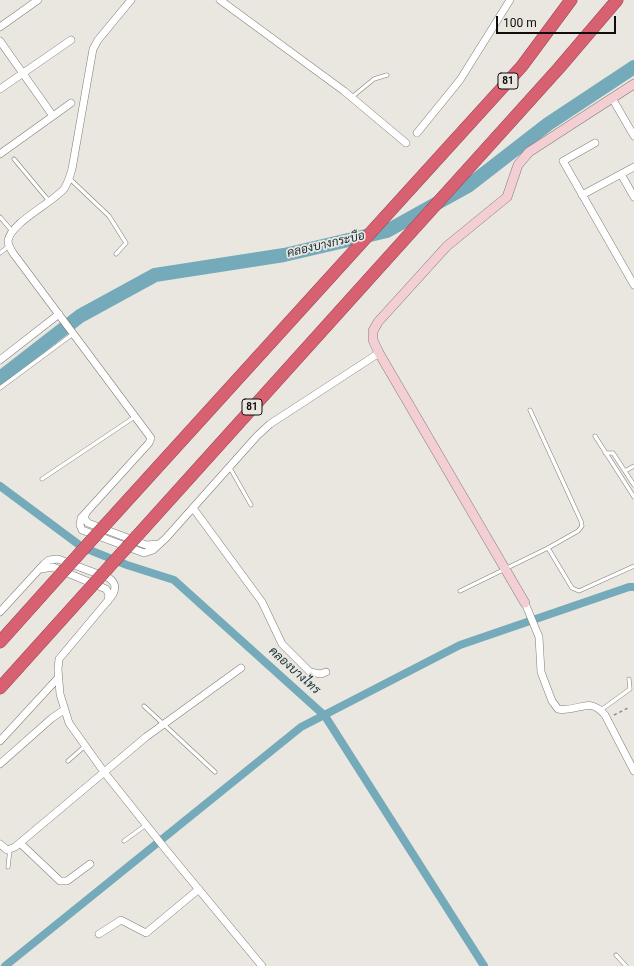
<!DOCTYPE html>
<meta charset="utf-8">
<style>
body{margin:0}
#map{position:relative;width:634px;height:966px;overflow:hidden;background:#eae7e1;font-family:Roboto,sans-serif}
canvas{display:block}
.scale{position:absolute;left:496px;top:16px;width:120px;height:18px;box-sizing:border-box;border:2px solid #0f0e0c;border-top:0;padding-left:5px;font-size:12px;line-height:14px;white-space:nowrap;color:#0f0e0c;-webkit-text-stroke:3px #eae7e1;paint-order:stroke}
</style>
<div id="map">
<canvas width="634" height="966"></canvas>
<div class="scale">100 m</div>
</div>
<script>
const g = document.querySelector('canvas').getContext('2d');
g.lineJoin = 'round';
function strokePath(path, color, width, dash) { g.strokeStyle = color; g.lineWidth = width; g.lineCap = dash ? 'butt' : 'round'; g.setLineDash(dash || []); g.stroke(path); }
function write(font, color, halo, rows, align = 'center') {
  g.font = font + ' Roboto,Sarabun,sans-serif'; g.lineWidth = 3.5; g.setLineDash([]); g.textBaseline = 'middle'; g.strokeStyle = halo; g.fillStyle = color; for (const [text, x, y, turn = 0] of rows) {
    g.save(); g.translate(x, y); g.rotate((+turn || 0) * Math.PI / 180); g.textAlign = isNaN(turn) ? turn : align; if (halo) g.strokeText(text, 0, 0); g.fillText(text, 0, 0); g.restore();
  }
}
strokePath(new Path2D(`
 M0,486L82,547L127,565L174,580L325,716L484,966
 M5,966L301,727L460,645L629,587H634`), '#74aab9', 8);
strokePath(new Path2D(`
 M0,378L80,316L155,275L284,255L387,231L468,186L548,124L634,67`), '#74aab9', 14);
const lane = new Path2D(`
 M352,97L374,79L387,75
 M14,159L49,201
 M69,178L109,216L126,243L116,254
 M0,217L12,231
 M0,253L9,246
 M0,388L73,334
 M595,436L634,497
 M605,453H613L634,485
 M230,468L251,505
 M625,471L634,466
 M42,479L136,416
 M548,548L572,588L579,591L634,566
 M460,591L548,548L578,531L582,526L581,521L530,410
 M144,706L215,772
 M601,710L630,689L629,679
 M68,761L85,746
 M124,841L146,825
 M8,867L10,849
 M616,955L626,966`);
const street = new Path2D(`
 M131,0L98,40L93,49L72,169C70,176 68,183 64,189C52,203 10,223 8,241C8,246 11,249 13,253L151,438L149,443L81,518L80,525L82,530L144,553L153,550L166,538L257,436L270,424L379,353
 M220,0L344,91L406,143
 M0,27L38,0
 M0,41L53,116L0,154
 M0,89L71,40
 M612,98L634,136
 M53,116L71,103
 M417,133L460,80L510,0
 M595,143L563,161L634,285
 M621,174L634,197
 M582,195L634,167
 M0,360L59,314
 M193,508L262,602L282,644L310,672L321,674L326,672
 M86,513L84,518L88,523L146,545L159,544
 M41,569L53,567L106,589L109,594L108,601
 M525,603L539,637L541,672L552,701L558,709C579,713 588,695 605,715L634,771
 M0,612L44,564L49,560L58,559L109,578C117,584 116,590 111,597L59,659L58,669L60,694L69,723L104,772L167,851L262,966
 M0,741L58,678
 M0,764L52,718L64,710
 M20,843L60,881H67L90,864
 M0,844L7,850L15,847L146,737L241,668
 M99,934L121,920L146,933L199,889`);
const secondary = new Path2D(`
 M525,603L379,353L373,340V331L378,322L447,246L507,197L518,165L529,152L634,84`);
const highway = new Path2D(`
 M106,524L522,66L571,0
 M137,536L559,68L617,0
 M0,642L60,575
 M0,688L90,588`);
strokePath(lane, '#817d78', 4.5);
strokePath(street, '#817d78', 8);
strokePath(secondary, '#817d78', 10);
strokePath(highway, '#91434e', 13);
strokePath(new Path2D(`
 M614,715L628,708`), '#908d89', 1.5, [3, 3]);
strokePath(lane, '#fff', 3.5);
strokePath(street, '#fff', 7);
strokePath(secondary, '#f3cfd4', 9);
strokePath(highway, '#d76071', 12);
const highwayBridge = new Path2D(`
 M60,575L106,524
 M90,588L137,536`);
strokePath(highwayBridge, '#91434e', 13, []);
strokePath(highwayBridge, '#d76071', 12);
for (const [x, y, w] of [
 [508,81,20],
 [252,407,20]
]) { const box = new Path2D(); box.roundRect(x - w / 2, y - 8, w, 16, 3); g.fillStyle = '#eae7e1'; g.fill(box); strokePath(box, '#0f0e0c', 1); }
write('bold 10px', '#0f0e0c', null, [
 ["81",508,81],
 ["81",252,407]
]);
write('italic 12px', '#132f36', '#eae7e1', [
 ["คลองบางกระบือ",326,245,-13],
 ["คลองบางไทร",294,671,42]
]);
</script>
